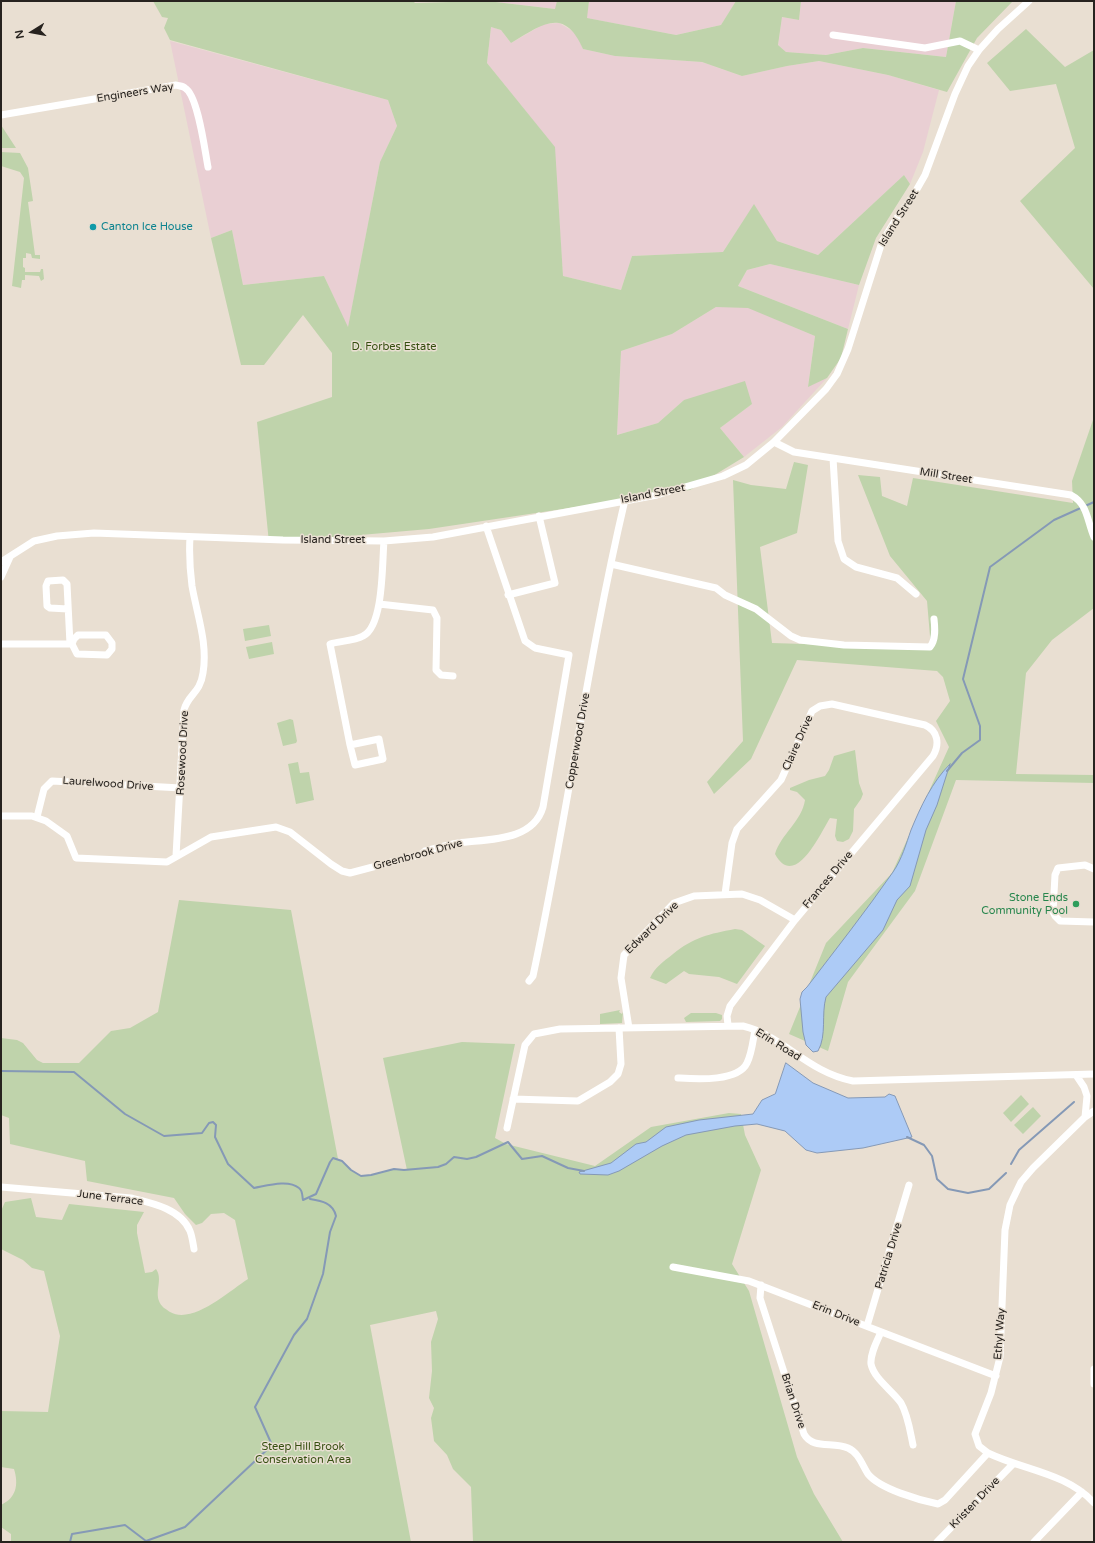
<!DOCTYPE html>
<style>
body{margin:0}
#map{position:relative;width:1095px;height:1543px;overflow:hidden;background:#e9dfd2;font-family:"Varela Round",sans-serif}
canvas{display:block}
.frame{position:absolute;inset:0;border:2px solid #27231f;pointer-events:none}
.north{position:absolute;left:12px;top:12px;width:40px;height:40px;-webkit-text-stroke:3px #e9dfd2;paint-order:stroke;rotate:259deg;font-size:11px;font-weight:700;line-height:16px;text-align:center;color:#27231f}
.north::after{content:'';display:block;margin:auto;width:14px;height:18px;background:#27231f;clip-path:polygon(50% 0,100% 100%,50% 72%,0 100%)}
</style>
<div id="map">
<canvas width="1095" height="1543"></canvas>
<div class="frame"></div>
<div class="north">N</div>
</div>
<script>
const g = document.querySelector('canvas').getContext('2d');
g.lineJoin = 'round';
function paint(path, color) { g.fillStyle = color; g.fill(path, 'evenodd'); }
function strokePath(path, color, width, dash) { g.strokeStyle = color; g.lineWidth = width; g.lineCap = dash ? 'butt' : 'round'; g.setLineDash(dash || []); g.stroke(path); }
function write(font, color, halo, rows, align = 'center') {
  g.font = font + ' "Varela Round",sans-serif'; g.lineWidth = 3; g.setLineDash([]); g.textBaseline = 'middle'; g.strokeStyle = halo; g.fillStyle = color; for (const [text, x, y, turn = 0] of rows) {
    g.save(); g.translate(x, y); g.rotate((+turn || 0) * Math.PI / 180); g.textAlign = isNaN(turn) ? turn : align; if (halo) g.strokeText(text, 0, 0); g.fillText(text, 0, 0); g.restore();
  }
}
paint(new Path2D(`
 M487,1H557L556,9Z
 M589,1H736L721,25L676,35L586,18Z
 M801,1H956L946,57L863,48L826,55L786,52L778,45L782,17L799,20Z
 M559,23L576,33L583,49L615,56L702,62L742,76L787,66L819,61L888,75L939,90L923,152L910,184L904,175L818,255L777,241L754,205L723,252L632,256L621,290L563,276L554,147L487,63L491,27L501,30L511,43L544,24Z
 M170,41L388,100L397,126L380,162L348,328L324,276L243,285L232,230L211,238Z
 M770,264L859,285L848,329L738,286L747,270Z
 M716,307H748L815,336L808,386L827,378L782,427L744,457L720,428L752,404L684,400L658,423L617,435L621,351L672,334Z`), '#e9cfd3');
paint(new Path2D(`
 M153,1H413L415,3L487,1L555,9L557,1H589L587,18L676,35L721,25L736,1H801L799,20L782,17L778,45L786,52L826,55L863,48L946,57L956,1H1013L977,38L947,92L888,75L819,61L787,66L742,76L702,62L615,56L583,49C564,6 542,25 511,43L501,30L491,27L487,63L555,147L563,276L621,290L632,256L723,252L754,204L777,241L818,255L904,175L910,184L876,238L859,285L770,264L747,270L738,286L848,329L841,358L827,378L808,387L815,336L748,308L716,307L672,334L621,351L617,435L658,423L684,400L745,381L752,404L720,428L744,457L690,490L429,529L269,543L257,422L332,397V353L303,315L264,365H241L211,238L232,230L243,285L324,276L348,327L380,162L397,126L388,100L170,40L164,28L168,18L162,17Z
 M1026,29L1065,67L1094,50V289L1020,201L1075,148L1056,84L1010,91L987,63Z
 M1,125L16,148H1Z
 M1,152L20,153L28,168L33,201L28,202L35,255H40V259L32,258L31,254L26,253V258H23V267L25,268V272H40L41,269H43L44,279L41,281L39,276L25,275V280H22L21,288L12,286L24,178L20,172L1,166Z
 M1094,417V608L1052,640L1026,673L1016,774L1094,775V783L956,780L915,891L848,982L828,1051L789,1034L826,943L892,873L949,747L936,721L950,701L943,677L937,671L797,660L751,759L714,794L707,782L743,741L733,480L751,485L786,489L794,462L808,465L797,533L760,547L772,643L931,648L927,601L890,556L858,475L880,477L882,496L907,506L913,478L1073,503L1072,481Z
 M269,625L271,636L245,641L243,629Z
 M272,642L274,654L249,659L246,647Z
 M290,719L293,720L297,741L296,743L283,746L277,723Z
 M855,750L859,783L863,794L861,799L854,809L853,831L849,839L843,842L837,841L835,836L837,819L830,818C821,832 795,891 775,854C781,834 802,821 805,800L797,792L790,790V788L809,780L825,776L829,770L834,756Z
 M298,762L300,773L309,772L314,800L296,804L288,764Z
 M179,900L291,910L338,1159L351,1170L361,1176L371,1175L394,1169L407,1170L383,1058L462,1042L515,1044L495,1138L506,1144L595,1166L651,1127L729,1113L741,1114L745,1135L761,1170L732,1264L749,1291L797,1457L814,1494L843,1542H473L471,1487L453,1469L447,1455L434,1441L431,1418L434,1408L429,1398L432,1371L431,1342L438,1319L436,1311L370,1325L411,1542H11V1534L1,1527V1505C16,1498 19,1485 14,1469L1,1467V1411L48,1412L60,1336L44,1271L32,1268L23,1260L1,1249V1211L5,1202L31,1198L36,1217L62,1220L69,1204L144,1212L137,1225V1233L145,1273L152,1272L156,1269C163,1279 155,1290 159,1301C161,1307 166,1309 170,1312C193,1325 229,1291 248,1279L235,1220L224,1213L211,1214L202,1223L196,1225L185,1214L174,1198L87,1181L85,1161L10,1144L9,1118L1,1115V1038L17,1040L23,1043L37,1060L43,1063H79L111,1031L130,1028L158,1012Z
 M735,929L742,930L765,946L737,984L719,977L689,974L684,971L666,984L650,978C655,967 663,962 673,954C694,937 709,934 735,929Z
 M620,1010L619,1012L622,1014L623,1012L622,1023L600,1024V1014Z
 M691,1013H716L722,1015V1019L720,1021L686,1022L684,1018Z
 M1021,1095L1029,1104L1011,1122L1003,1113Z
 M1033,1107L1041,1116L1023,1134L1014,1125Z`), '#bfd3ab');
const water = new Path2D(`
 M950,764L937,805L926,830L910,886L897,900L883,930L826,997C821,1015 827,1035 818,1051L813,1052L806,1045L803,1032L800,999L802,992L807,987C836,949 866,911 893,872C902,859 906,844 911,830C921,806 932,782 950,764Z
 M786,1063L813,1083L848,1098L885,1097L889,1094L895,1096L912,1137L863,1148L817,1153L806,1150L785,1131L757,1124L735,1126L686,1135L662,1146L619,1171L608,1175L580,1174L579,1172L611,1163L636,1144L646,1142L666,1127L699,1120L753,1114L762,1100L775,1094Z`);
paint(water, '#adcbf6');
strokePath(water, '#8599b6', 1);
strokePath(new Path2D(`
 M947,771L962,753L980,740V726L963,679L990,567L1054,520L1094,502
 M1,1071L74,1072L125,1114L164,1136L202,1133L209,1123L213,1122L216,1125L215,1137L228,1164L254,1188C266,1186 288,1179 299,1188C303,1191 302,1196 303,1200L316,1194L330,1162L333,1158L342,1161L351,1170L361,1176L371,1175L394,1169L404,1170L438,1167L446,1164L454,1157L467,1159L476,1157L508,1142L522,1159L542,1156L568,1168L584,1171
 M907,1137L924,1145L932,1156L937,1179L948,1189L968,1193L989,1189L1006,1173
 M1011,1164L1019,1150L1074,1102
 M70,1542L72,1534L125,1525L146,1541L185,1527L272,1445L255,1407L294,1335L307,1319L323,1274L330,1232L336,1216C333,1203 322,1201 310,1199`), '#8599b6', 2);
strokePath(new Path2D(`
 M833,35L925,48L960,41L979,50
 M1,115L176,85C179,86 183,86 185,88C198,95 205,152 208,167
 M774,442L794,452L1071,495C1088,504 1087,521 1094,537
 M833,458L838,541L844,559L856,567L897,578L916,594
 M1,562L34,541L57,536L94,533L283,540L384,541L433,537L657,495L723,476L746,465L774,442L826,389L837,374L848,349L882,242L896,219L913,196L925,175L955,94L968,66L979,50L998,29L1029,1
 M611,564L716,588L725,595L756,609L791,636L800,640L844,645L930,647C936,640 935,628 934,619
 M1,577L10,557
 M508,595L555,583L539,516
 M379,604L433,610L437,618L436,670L441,675L453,676
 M68,609L50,608L47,606L46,586L48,581L63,580L67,584L70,644
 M78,635H106L112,643V649L107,655L77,654L72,644L74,639Z
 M1,644H72
 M350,745L355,765L383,759L379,739L350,745L330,644C340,641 354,641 363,636C384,626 382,562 384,541
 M1,816H32L46,821L67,836L76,858L167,862L211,837L276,827L290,832L331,864L342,871L350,873L422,854L425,851C436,848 447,845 458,843C487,839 533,842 543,807L569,655L535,648L525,641L486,526
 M37,817L44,789L52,781L181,788
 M176,856L184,710C188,694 200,694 203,673C208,643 197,615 192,586C190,570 189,553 190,537
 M1094,869L1085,865L1058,868L1055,875L1053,912L1055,916L1060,921L1094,922
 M725,894L732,843L737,829L781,780L812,711L820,706L832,704L925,725C938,731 940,744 933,756L795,920L730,1006L727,1016L728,1025
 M529,981L533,976C567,818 588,657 625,500
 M629,1028L621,978L624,955L674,903L694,896L742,894L760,900L795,920
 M1076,1075L1084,1087L1087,1096L1085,1117L1033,1168L1021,1182L1010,1205L1005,1230L1000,1357L991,1393L975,1434L979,1446L988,1453C1023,1470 1067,1473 1094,1503
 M678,1078C696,1079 738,1082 747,1063C752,1053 753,1040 755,1030
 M513,1099L578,1101L610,1082L618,1074L621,1064L619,1028
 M1085,1117L1094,1111
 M507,1128L525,1045L534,1034L560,1029L743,1026C784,1036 807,1072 853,1081L1094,1074
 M1,1187L131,1198C152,1203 181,1209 190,1231C192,1236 193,1243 194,1249
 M673,1267L749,1281L996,1376
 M761,1285L760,1298L804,1434C813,1450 833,1441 848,1448C859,1453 862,1465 868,1474C880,1489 919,1500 938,1504L945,1500L988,1453
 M867,1326L909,1185
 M881,1332C877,1341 870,1354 871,1364C874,1379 893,1391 901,1403C908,1415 910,1431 913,1445
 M1094,1369V1384
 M937,1542L1013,1464
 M1034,1542L1082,1492`), '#fff', 7);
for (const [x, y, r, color] of [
 [93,227,4,"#0f9aa8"],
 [1076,904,4,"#2e9e5b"]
]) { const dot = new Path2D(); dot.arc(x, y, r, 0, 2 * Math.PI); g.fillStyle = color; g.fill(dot); strokePath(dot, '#e9dfd2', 1.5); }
write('11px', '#27231f', '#e9dfd2', [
 ["Engineers Way",135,93,-9],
 ["Island Street",899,218,-58],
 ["Mill Street",946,476,9],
 ["Island Street",653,494,-11],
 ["Island Street",333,540],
 ["Copperwood Drive",578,741,-80],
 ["Claire Drive",798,743,-66],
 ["Rosewood Drive",183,753,-87],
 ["Laurelwood Drive",108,784,4],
 ["Greenbrook Drive",418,855,-15],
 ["Frances Drive",828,880,-50],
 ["Edward Drive",652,928,-44],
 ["Erin Road",778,1045,32],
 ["June Terrace",110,1198,7],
 ["Patricia Drive",889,1256,-73],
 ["Erin Drive",836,1314,22],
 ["Ethyl Way",1000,1334,-86],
 ["Brian Drive",793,1401,72],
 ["Kristen Drive",975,1503,-46]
]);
write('11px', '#0d838f', '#e9dfd2', [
 ["Canton Ice House",101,227]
], 'left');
write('11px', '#364f11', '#e9dfd2', [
 ["D. Forbes Estate",394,347],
 ["Steep Hill Brook",303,1447],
 ["Conservation Area",303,1460]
]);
write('11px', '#27864d', '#e9dfd2', [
 ["Stone Ends",1068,898],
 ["Community Pool",1068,911]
], 'right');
</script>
